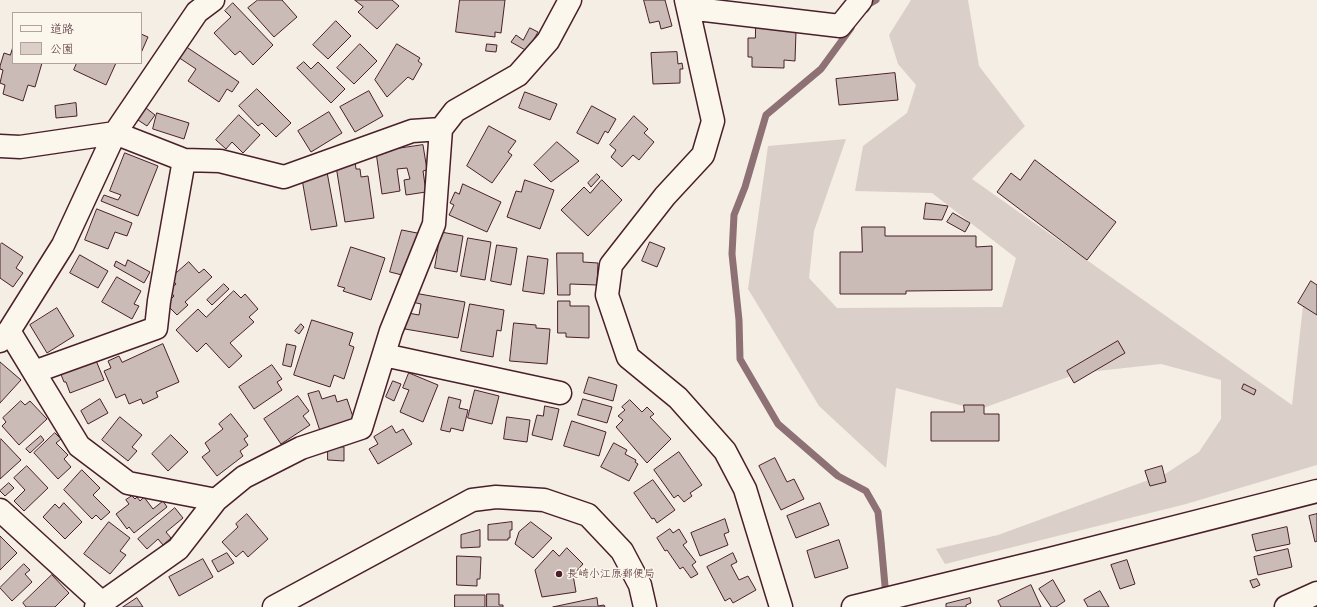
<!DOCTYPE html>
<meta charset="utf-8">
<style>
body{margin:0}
#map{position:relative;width:1317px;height:607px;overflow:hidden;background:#f4eee4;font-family:"Shantell Sans","Klee One",sans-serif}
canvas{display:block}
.legend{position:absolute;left:12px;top:12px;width:130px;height:52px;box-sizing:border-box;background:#fbf7ec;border:1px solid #b4a19f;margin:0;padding:5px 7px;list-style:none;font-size:12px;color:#4a1f2b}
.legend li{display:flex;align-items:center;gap:8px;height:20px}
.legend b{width:20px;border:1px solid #b4a19f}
</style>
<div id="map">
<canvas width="1317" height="607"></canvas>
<ul class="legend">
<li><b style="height:5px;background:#fbf7ec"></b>道路</li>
<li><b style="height:11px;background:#dbd0c9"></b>公園</li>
</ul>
</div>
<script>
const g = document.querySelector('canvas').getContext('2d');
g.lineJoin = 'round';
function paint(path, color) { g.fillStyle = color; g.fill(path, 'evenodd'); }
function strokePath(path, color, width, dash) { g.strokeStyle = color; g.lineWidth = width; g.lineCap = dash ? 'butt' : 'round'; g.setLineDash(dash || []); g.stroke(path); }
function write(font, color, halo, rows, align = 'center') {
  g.font = font + ' "Shantell Sans","Klee One",sans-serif'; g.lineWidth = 3; g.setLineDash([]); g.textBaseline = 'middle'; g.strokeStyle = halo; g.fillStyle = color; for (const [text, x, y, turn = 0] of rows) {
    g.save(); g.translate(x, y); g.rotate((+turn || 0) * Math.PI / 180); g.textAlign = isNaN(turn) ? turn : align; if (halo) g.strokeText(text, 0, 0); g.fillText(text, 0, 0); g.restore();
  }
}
paint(new Path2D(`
 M911,0H968L979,66L1025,126L972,179L1292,405L1304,297L1317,305V465L1186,504L945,564L936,549L998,535L1165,474L1199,452L1221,419V380L1161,364L1079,373L978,410L896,388L886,468L819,406L748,289L768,146L846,139L814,231L809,278L837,308L1002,307L1016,258L932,193L855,191L863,146L907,113L916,85L898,64L889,35Z`), '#dbd0c9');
strokePath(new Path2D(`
 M866,9L869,4L876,0
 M851,28L821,69L766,115L745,187L734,215L732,254L739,320L740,359L778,424L838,476L866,491L878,512L881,541L886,597`), '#8d7174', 7);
const building = new Path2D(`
 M258,0H282L297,17L274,37L248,8Z
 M355,0H392L399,6L377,29L358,12L363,7Z
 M460,0H505L501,33L495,32V37L456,32Z
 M644,0H665L672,26L661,29L659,21L650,23Z
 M233,3L273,45L253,65L240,51L235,55L214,33L231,17L225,11Z
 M336,21L351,36L328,59L313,45Z
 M756,27L785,28L796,31L795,61L784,60V68L752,67V57H748V38H755Z
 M530,28L538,32L527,51L511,42L516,35L523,40Z
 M141,34L148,37L141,53Z
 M360,44L377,61L354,84L337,68Z
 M397,44L420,58L418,61L422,64L413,80L408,77L387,97L375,80Z
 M487,44L497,45L496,52L486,51Z
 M185,46L239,82L232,92L227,89L219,102L188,81L196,69L178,57Z
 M13,47V63H42L35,87L28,85L23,101L3,94L5,85L0,83L3,70L0,69V66L4,53L10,55Z
 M677,52L678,64L682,63L683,69H680V83L653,84L651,53Z
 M304,62L311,69L318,62L345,89L331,103L297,68Z
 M77,63H116L106,85L74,70Z
 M895,73L898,100L839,105L836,79Z
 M257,89L291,123L276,137L262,123L258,126L239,106Z
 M369,91L383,116L355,132L340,107Z
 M525,92L557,104L550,120L519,108Z
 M76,103L77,116L56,118L55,106Z
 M592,106L616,119L608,133L605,131L598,144L577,133Z
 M146,108L155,115L147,126L138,120Z
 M329,112L342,133L311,152L298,131Z
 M157,113L189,123L184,139L153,129Z
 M239,115L260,135L243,153L232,142L226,149L216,140Z
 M634,116L648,129L644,133L654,142L639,160L633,155L622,167L611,157L616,150L610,145Z
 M489,126L516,141L508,152L512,155L492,183L467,166Z
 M557,142L579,161L551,182L534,165Z
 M423,145L427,170L423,171L426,192L406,195L404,180L410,179L407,168L397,169L400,191L382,194L376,152Z
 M125,153L158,166L138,216L101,201L104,195L118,200L121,195L110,191Z
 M1035,160L1116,222L1087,260L997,192L1011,173L1020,180Z
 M355,161L356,169H360L361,177L368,176L374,218L345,222L336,166Z
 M327,172L337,226L311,230L302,179Z
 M597,174L600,177L591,187L588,183Z
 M525,180L554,190L540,229L507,217L516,191L521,192Z
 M602,180L622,200L588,236L561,210L584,187L590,193Z
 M463,184L501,202L487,232L449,215L454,205L450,203L455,192L459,194Z
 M926,203L948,206L942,220L924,219Z
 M97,209L132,223L127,236L115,232L108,249L85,240Z
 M953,213L970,223L965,232L947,222Z
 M862,227H885V236H976V247L992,246V290L906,291V294H840V252H862Z
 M402,230L422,234L409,263L406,262L402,275L390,272Z
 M441,232L463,236L457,272L435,268Z
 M468,238L491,242L485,280L461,276Z
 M650,242L665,248L657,267L642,261Z
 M2,243L23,257L16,268L23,273L13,287L0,278V245Z
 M497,245L517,248L511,285L491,281Z
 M351,247L385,258L371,300L343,291L345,288L338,286Z
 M557,253H583V262L598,263L597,285L570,284V295H558Z
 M80,255L108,271L98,288L70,273Z
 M528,256L548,259L544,294L523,291Z
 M128,260L150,272L144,283L114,266L116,261L125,266Z
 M189,262L199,273L204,269L212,277L185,302L188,305L177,315L166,304L174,296L169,290L176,284L171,278Z
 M117,277L141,291L134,304L139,306L132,319L102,302Z
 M1311,281L1317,285V315L1298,303Z
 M224,284L229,289L212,305L207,300Z
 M234,291L241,298L245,294L258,309L249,317L254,322L230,343L242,356L229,368L206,343L197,352L176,330L198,309L206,317Z
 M414,293L465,302L458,338L405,329L408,313L419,315L421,304L412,302Z
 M558,301H570V306H589V338L566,337V333H558Z
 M470,304L504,310L501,331L497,330L493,357L461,351Z
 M57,308L74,336L47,353L30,325Z
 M312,320L353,333L349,345L354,347L344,379L334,375L330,387L294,375Z
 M514,323L536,325V328L550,329L547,364L510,361Z
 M301,324L304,327L299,334L295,331Z
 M1118,341L1125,353L1074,383L1067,371Z
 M163,344L179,382L156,392L158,397L143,404L141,399L129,404L125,394L116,398L104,371L111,368L108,361L119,356L122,362Z
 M287,344L296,346L291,367L283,365Z
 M95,358L104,380L70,393L66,382H64L60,372Z
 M0,362L21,380L0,403Z
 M272,365L282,379L277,382L282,390L254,409L239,387Z
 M409,373L438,385L423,422L400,412L409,390L403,388Z
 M589,377L617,385L613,401L584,393Z
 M393,381L401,384L394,401L386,397Z
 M1244,384L1256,390L1254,395L1242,389Z
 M475,390L499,396L492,424L468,418Z
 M319,391L322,399L335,395L337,402L347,399L354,420L320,431L308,394Z
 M298,396L309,411L303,416L310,425L281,444L264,419Z
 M449,397L461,400L459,408L468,410L463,431L451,428L450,432L441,430Z
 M100,399L108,413L88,424L81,411Z
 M583,399L612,407L607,423L578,415Z
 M630,400L642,412L647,407L654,414L650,417L671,439L647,463L616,427L623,420L618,416L625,410L622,407Z
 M21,401L25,405L30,401L47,419L19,445L2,426L6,422L3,418Z
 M964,405H984V414H999V441H931V412H964Z
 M545,406L559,409L552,440L532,435L537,415L543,416Z
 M231,414L248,436L244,439L248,445L240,451L243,456L217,476L202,457L210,451L205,443L223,429L219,424Z
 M120,417L142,435L132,447L137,451L128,461L102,440Z
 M507,417L530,420L527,442L504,439Z
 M572,421L606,432L599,456L564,446Z
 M392,426L396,433L403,429L412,444L378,464L369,449L378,444L374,437Z
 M55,433L61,439L56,443L68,455L64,459L71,467L58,479L34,453Z
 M171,435L188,452L168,471L152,454Z
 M41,436L44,440L30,453L26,449Z
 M1,439L21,460L0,479V440Z
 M614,443L627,450L625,454L636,460L635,462L638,464L629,481L601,467Z
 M328,446L344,447V461L328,460Z
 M679,452L702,485L690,493L692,496L684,502L678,495L674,498L654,470Z
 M775,458L787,482L794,479L804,499L781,510L759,466Z
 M27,466L48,488L24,511L14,501L25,490L14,478Z
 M1162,466L1166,482L1150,486L1145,471Z
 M82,470L100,488L93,495L110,512L101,520L96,515L92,519L64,490Z
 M653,480L675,510L657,523L654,518L652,519L634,493Z
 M9,483L14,488L5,496L0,491Z
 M132,496L135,499L137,497L140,501L144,497L153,509L163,501L167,507L134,533L129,527L127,529L116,514L129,504L126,500Z
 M64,503L82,522L65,539L43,517L55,504L59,508Z
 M820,503L829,525L796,538L787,516Z
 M175,508L183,518L166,532L171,538L163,545L158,539L147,549L138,539Z
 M247,514L268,539L248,557L243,551L236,557L222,542L238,527L236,524Z
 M1317,514V541L1315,542L1309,516Z
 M725,519L729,532L724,534L728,545L700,556L691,533Z
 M109,522L130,538L120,551L126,555L110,574L84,554Z
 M512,522V530H510V538H508V540H488V525Z
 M531,522L552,538L533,558L515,544L519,532Z
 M1287,527L1290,544L1256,551L1252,535Z
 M670,529L673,533L679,529L687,542L683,545L696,562L692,565L698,574L691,578L683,567L680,569L667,550L665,551L657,538Z
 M480,530V547L461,548V535Z
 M0,536L17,553L0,570Z
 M839,540L848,568L815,578L807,551Z
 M567,548L583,564L573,575L576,592L542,597L535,570L553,550L559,556Z
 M1288,549L1292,567L1258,575L1254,557Z
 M227,553L234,563L218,572L212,561Z
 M733,553L737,562L731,565L739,580L748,576L756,590L733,603L730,598L725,601L707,567Z
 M457,556L481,557L480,579H477V586L457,585Z
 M203,559L213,577L179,596L169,577Z
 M1127,560L1135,584L1120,589L1111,565Z
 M24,564L30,570L25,574L32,582L12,601L0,588Z
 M52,575L69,593L55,607H26L23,603Z
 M1257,579L1260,585L1253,588L1250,581Z
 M1053,580L1065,601L1056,607H1051L1039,589Z
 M1031,585L1041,607H1001L998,601Z
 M1100,591L1109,607H1088L1084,600Z
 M487,594H499V605H503V607H487Z
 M455,595H485V607H455Z
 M137,598L143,607H123Z
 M597,598L598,606L604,605L605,607H553Z
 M970,598L971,603L966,605V607H946V604Z`);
paint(building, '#cabbb6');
strokePath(building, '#4a1f2b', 1);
const minor = new Path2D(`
 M686,0L713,121L703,155L665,196L611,265L607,295L628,357L678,398L725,451L745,489L781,607
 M688,8L840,26L861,0
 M0,146L20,147L115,133L184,160L220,161L284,177L412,131L441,129
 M9,331L79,446L128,483L216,500
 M0,341L9,331L63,245L115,133L197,12L213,0
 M384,355L560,393
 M34,372L156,328L159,301L184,160
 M0,510L102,603
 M96,607L178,549L216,500L244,477L301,448L361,428L391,331L434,224L441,129L455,111L518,75L548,41L570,0
 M274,607L472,500L496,497L544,500L588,515L622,551L640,585L645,607
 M853,607L1050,559L1317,491
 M1286,607L1317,593`);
strokePath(minor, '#4a1f2b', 25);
strokePath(minor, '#fbf7ec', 22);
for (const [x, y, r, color] of [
 [559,574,4,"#4a1f2b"]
]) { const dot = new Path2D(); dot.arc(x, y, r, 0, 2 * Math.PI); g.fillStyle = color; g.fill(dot); strokePath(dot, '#fbf7ec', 1.5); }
write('11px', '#4a1f2b', '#fbf7ec', [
 ["長崎小江原郵便局",567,574]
], 'left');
</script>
